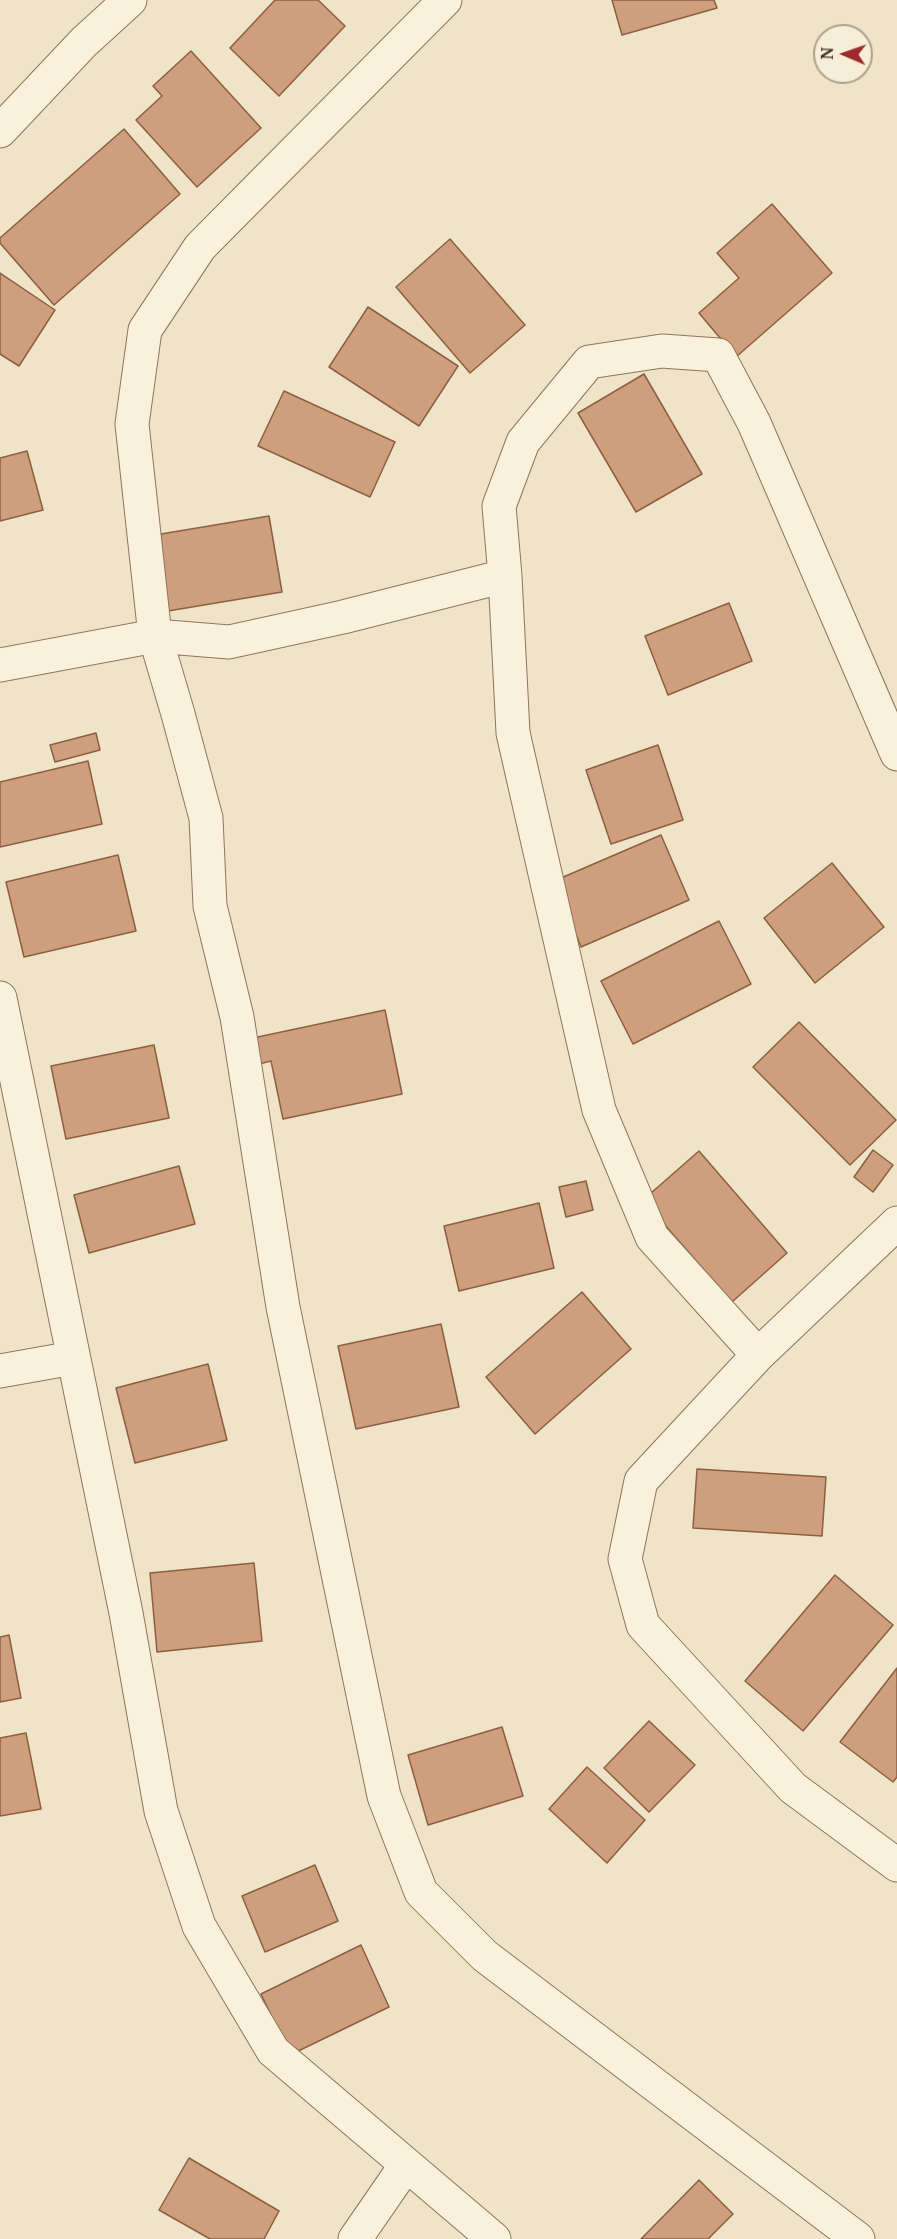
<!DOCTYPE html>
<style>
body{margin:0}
#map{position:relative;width:897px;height:2239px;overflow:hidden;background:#f0e4c8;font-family:"Noto Serif",serif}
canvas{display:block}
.north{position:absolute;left:813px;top:24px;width:60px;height:60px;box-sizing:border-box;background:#f7eed8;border:2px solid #ada18e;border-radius:50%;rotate:272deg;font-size:16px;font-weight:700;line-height:24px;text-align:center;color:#3d2e20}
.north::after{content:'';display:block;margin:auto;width:21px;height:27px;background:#9e2a2b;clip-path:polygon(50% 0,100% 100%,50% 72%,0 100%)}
</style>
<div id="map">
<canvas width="897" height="2239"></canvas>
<div class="north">N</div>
</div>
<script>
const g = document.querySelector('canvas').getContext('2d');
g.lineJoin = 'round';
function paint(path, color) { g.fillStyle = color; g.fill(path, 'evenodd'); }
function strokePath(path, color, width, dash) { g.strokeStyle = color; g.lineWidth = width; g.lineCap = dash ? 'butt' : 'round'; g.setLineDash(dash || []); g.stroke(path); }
const building = new Path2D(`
 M275,0H318L345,26L279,96L230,48Z
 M612,0H714L717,8L622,35Z
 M191,51L261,128L197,187L136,120L162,96L153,86Z
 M124,129L180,194L54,305L0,243V238Z
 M772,204L832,273L736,357L699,313L739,278L717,253Z
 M450,239L525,325L470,373L396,287Z
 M0,273L55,310L19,366L0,354Z
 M368,307L458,366L419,426L329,367Z
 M644,374L702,474L636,512L578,413Z
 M284,391L395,442L370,497L258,446Z
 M27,451L43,510L0,521V458Z
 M269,516L282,592L162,612L149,536Z
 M729,603L752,661L668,695L645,636Z
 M96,733L100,750L55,762L50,745Z
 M658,745L683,820L611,844L586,770Z
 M88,761L102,824L0,847V782Z
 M661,835L689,900L581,947L554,881Z
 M118,855L136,931L24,957L6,882Z
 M832,863L884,927L815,983L764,918Z
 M719,921L751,984L633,1044L601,981Z
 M385,1010L402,1094L283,1119L271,1061L259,1064L253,1038Z
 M799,1022L896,1120L850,1165L753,1067Z
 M154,1045L169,1118L66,1139L51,1066Z
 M873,1150L893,1165L873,1192L854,1177Z
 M699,1151L787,1253L732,1302L643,1200Z
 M179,1166L195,1224L89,1253L74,1195Z
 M586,1181L593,1210L566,1217L559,1187Z
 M539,1203L554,1268L459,1291L444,1226Z
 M582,1292L631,1349L535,1434L486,1377Z
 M441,1324L459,1407L356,1429L338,1346Z
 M208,1364L227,1440L135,1463L116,1388Z
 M697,1469L826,1477L822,1536L693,1528Z
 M254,1563L262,1641L157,1652L150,1573Z
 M835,1575L893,1625L803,1731L745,1681Z
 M9,1635L21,1698L0,1702V1637Z
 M897,1668V1777L893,1782L840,1742Z
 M649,1721L695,1765L649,1812L604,1768Z
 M502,1727L523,1796L428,1825L408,1755Z
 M26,1733L41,1809L0,1816V1738Z
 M587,1767L645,1820L607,1863L549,1809Z
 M315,1865L338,1921L265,1952L242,1896Z
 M361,1945L389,2007L290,2055L261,1994Z
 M189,2158L279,2211L264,2239H210L159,2210Z
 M699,2180L733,2214L708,2239H641Z`);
paint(building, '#cf9f7d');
strokePath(building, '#8d5f41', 1.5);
const street = new Path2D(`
 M445,0L200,247L145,330L132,424L155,636L178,714L206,818L210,906L237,1017L283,1307L384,1796L421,1892L485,1956L858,2239
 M0,131L84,42L130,0
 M0,665L155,636L229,642L343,617L505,576
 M0,998L126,1613L161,1811L199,1926L273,2051L494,2239
 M897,1223L758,1355L641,1481L625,1559L643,1625L793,1788L897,1865
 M758,1355L652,1237L599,1110L513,733L505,576L499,506L523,442L589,362L662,351L718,355L754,423L897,754
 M0,1371L73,1358
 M355,2239L406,2165`);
strokePath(street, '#8d765c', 35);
strokePath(street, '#faf1dc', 33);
</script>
